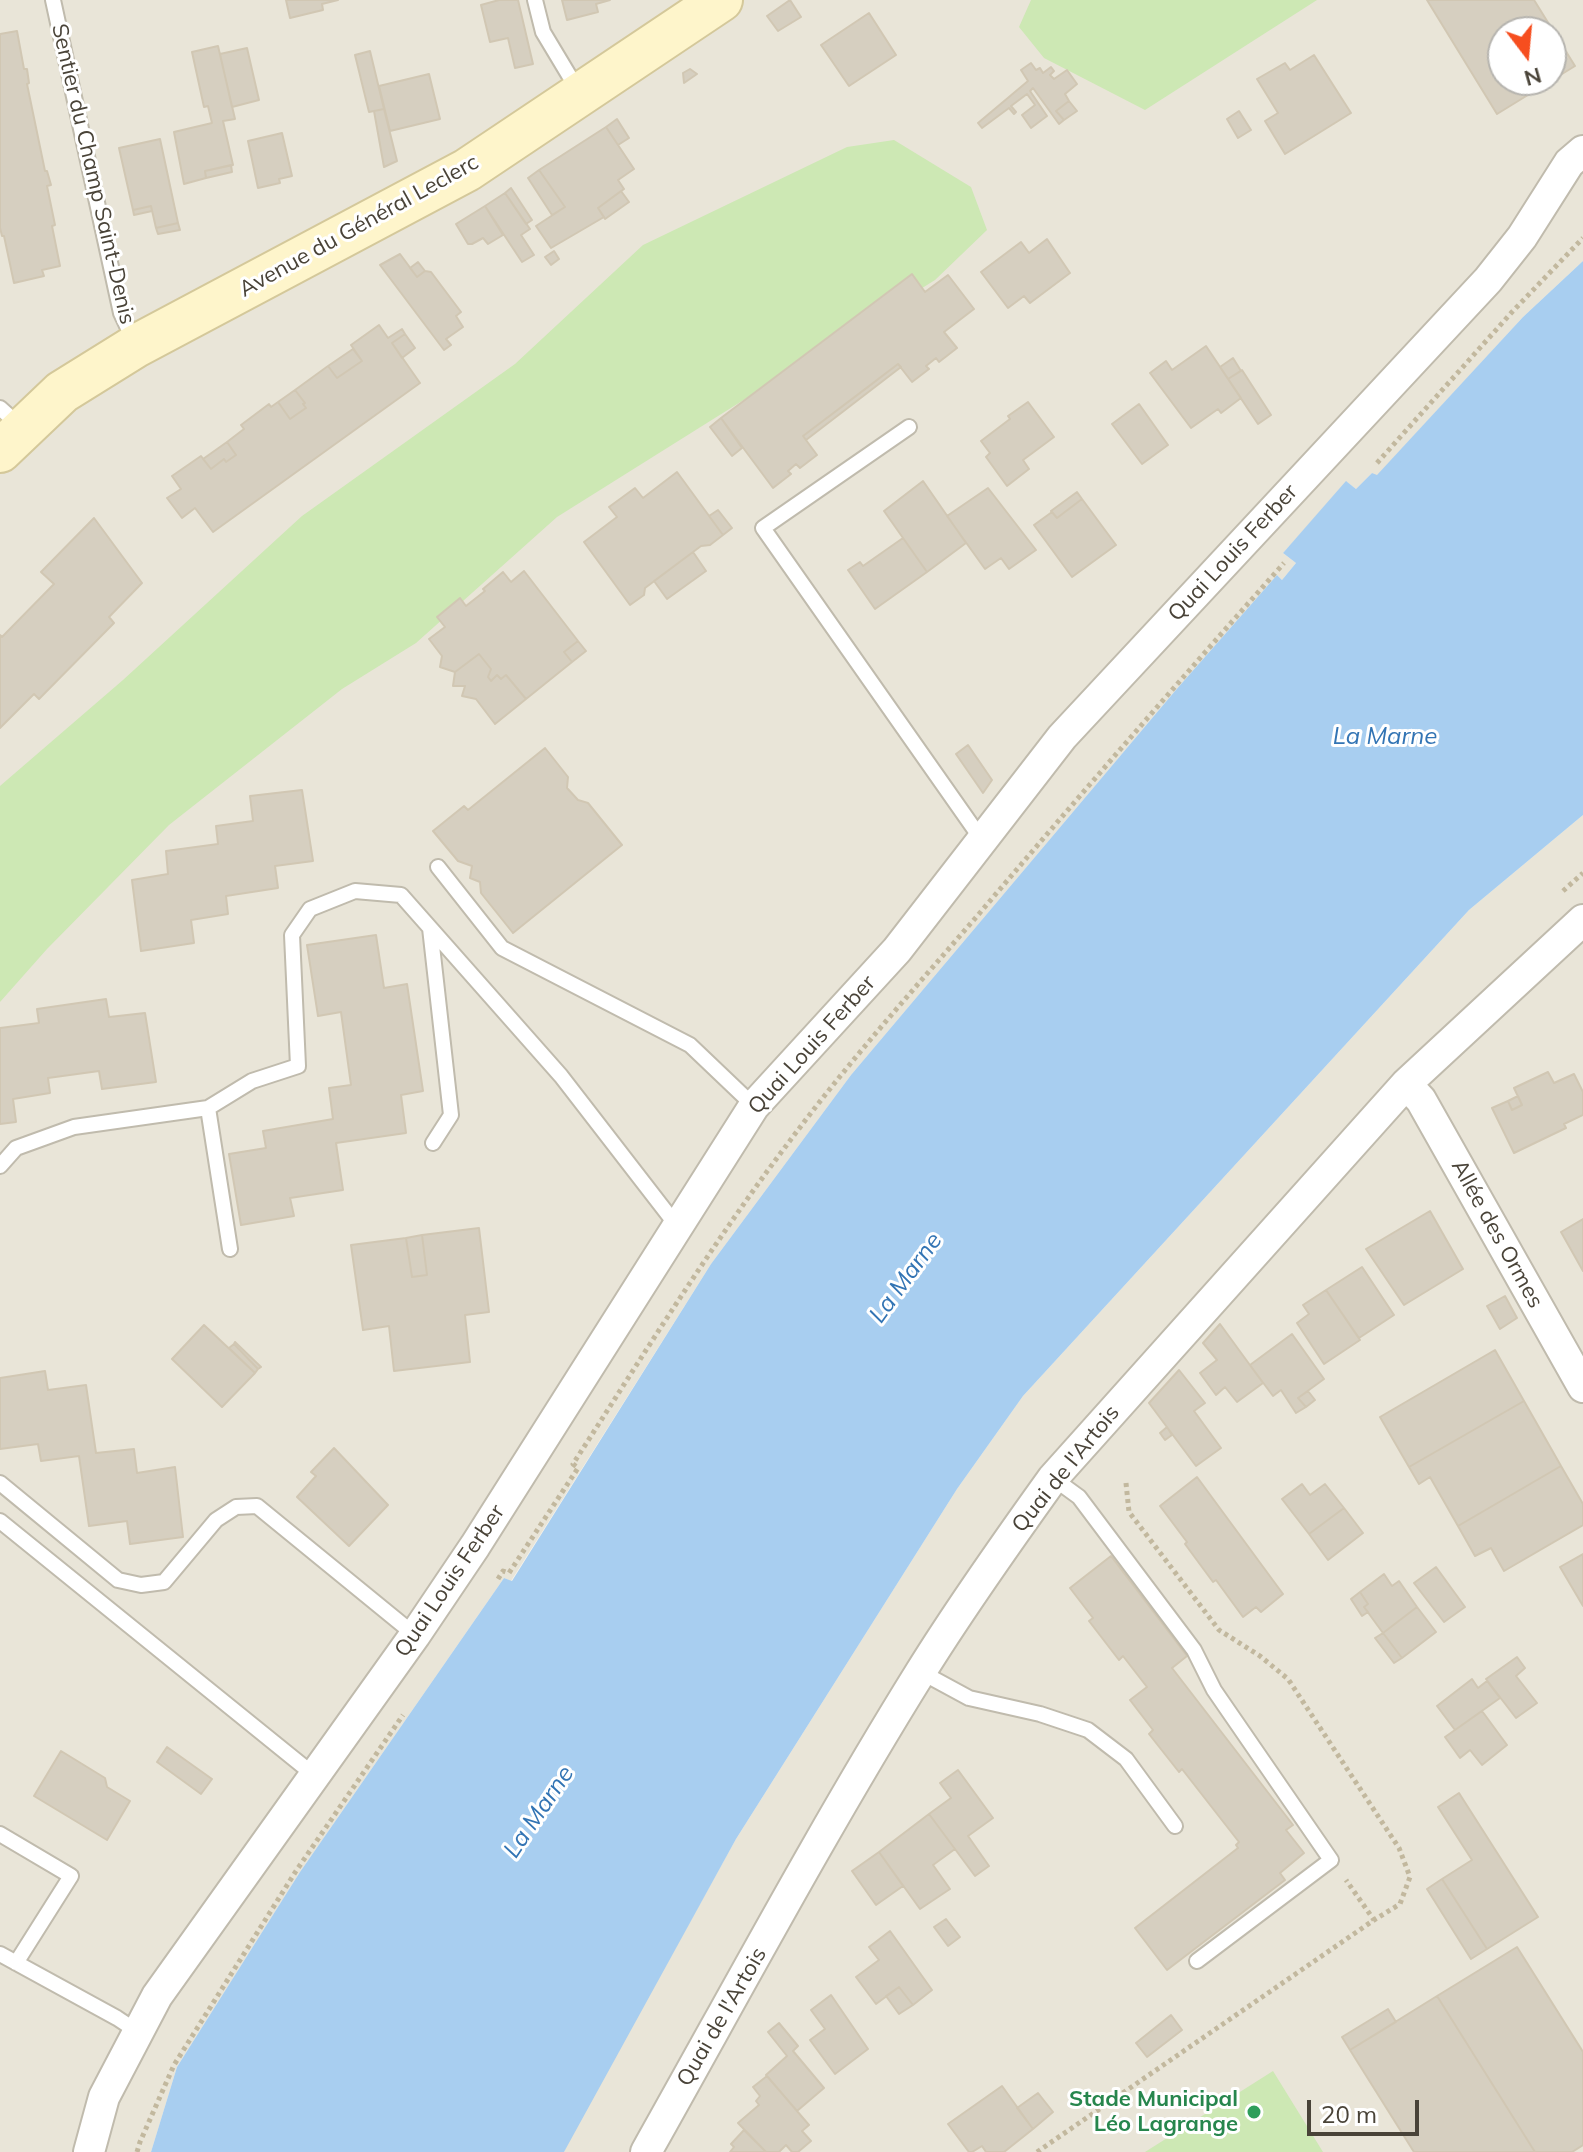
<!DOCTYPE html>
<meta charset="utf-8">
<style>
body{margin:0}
#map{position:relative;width:1583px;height:2152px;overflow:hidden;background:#f5f2ea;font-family:Mulish,sans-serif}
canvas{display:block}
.north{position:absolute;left:1487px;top:16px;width:80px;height:80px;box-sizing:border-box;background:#fff;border:2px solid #b6b4af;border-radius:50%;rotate:164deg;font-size:22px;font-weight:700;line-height:32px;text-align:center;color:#494338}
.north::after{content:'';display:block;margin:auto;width:28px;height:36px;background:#f64e1f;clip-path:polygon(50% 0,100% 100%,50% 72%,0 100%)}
.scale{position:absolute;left:1307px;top:2100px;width:112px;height:36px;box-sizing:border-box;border:4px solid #494338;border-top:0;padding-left:10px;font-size:24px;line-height:28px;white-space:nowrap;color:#494338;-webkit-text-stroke:6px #fff;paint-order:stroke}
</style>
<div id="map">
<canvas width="1583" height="2152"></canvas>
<div class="north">N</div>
<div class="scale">20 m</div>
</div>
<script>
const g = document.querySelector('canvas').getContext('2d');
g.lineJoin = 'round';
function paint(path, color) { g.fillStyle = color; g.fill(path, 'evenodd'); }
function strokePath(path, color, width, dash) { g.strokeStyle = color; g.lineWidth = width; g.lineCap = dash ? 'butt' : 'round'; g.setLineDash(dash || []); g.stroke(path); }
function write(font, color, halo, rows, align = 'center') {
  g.font = font + ' Mulish,sans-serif'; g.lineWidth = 6; g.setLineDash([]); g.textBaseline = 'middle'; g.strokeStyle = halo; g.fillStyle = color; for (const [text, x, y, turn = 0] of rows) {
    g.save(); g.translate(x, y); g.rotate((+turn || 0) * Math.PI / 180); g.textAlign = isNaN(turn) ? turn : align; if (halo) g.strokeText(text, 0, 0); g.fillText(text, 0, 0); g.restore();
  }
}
paint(new Path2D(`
 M0,0H1583V261L1523,317L1377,476L1372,473L1356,489L1347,482L1283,553L1296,563L1282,580L1277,575L1175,691L851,1075L711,1264L511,1581L504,1578L300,1872L177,2067L151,2152H0ZM1503,32H1551V80H1503Z
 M1583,815V2152H564L570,2137L736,1839L957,1489L1023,1396L1469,910Z`), '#e9e5d8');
paint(new Path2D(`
 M1031,0H1317L1145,110L1044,58L1019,27Z
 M894,140L971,187L987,230L935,280L557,517L416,643L342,689L169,825L47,949L0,1002V786L123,680L302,516L515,364L643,245L847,147Z
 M1273,2071L1323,2152H1145Z`), '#cde8b4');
paint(new Path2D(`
 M1583,261V815L1469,910L1023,1396L957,1489L736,1839L564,2152H151L177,2067L300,1872L504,1578L512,1581L711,1264L851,1075L1175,691L1277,575L1282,580L1296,563L1283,553L1346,481L1356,489L1372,473L1377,475L1523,317Z`), '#a8cef0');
const building = new Path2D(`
 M286,0H338L322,4L323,10L290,18Z
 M499,0H518L533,64L515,68L508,38L490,42L481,5Z
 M562,0H610L596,4L598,12L567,20Z
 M790,0L801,17L778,31L767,16Z
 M1427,0H1534L1575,66L1497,114ZM1503,32H1551V80H1503Z
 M869,13L896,55L849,86L821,45Z
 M17,31L24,69H27L29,83L27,84L45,171H47L51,185L47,186L55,225L52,226L60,266L42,270L44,276L14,283L4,236H2L0,228V34Z
 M218,46L235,119L223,121L233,165L205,171L206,178L184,184L174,132L212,123L208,106L204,107L192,52Z
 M247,48L259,100L232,107L220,54Z
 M370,51L384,109L369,112L355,55Z
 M1314,55L1351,113L1285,154L1265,121L1278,113L1257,79L1285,63L1290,70Z
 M1031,63L1036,70L1040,68L1043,73L1051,67L1054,71L1050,75L1054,79L1067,70L1077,84L1065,94L1069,101L1056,111L1064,120L1059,124L1033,88L1030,91L1047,116L1031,128L1022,115L1035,105L1027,94L1011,106L1016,112L1014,114L1009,108L982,128L978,123L1028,81L1021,70Z
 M690,69L697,74L684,83L683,73Z
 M429,74L440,119L390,131L379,86Z
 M1069,101L1077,111L1064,120L1056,111Z
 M384,109L397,161L384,167L374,111Z
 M1239,111L1251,130L1238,138L1227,119Z
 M617,119L629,138L618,145L606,127Z
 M606,127L634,169L618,180L624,189L598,208L604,217L551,248L536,226L565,207L539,170Z
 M282,133L292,176L279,179L280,183L258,188L248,141Z
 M160,139L178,223L156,228L151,206L133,210L119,148Z
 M231,165L232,172L206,178L205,171Z
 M539,170L565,207L552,215L528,178Z
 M511,188L532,220L526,224L505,193Z
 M621,191L629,202L605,219L598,208Z
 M505,193L530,229L521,235L534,255L522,262L485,206Z
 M151,206L152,211L134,215L133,210Z
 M485,206L503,235L488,244L483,238L472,244H468L456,224Z
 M178,223L180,230L158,234L156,228Z
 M1047,239L1070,273L1030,303L1024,296L1008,308L981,272L1021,242L1029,253Z
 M554,251L559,259L551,265L545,257Z
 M400,254L417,277L425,271L431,272L461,312L456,316L463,327L446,339L451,345L444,350L380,265Z
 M418,262L425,271L417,277L410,268Z
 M912,274L925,292L948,275L974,309L944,332L957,348L939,362L936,358L926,366L929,369L912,382L898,364L868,387L803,436L817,455L800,468L796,464L788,471L791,474L773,488L721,418Z
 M379,325L388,338L402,329L405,334L392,343L420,383L213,532L195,508L182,518L167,498L181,489L172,476L201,456L211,469L224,459L226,462L236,455L227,442L244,429L241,425L269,404L271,407L278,402L290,419L306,408L303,404L305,403L295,390L328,366L337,378L362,361L351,345Z
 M405,334L415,348L402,358L392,343Z
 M1206,346L1241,398L1221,413L1218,409L1191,428L1150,373L1166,361L1172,370Z
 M353,349L362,361L337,378L328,366Z
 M1233,358L1241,371L1228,379L1220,367Z
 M898,364L901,367L806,440L803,436Z
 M1242,370L1271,415L1258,424L1228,379Z
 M295,390L305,403L303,404L306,408L290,419L278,402Z
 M1028,402L1054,437L1023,460L1029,469L1007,486L986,457L990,453L981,441L1010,419L1008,416Z
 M1139,404L1168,445L1142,464L1112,424Z
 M721,418L742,448L732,456L710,427Z
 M227,442L236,455L226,462L224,459L211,469L203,459Z
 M677,472L723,535L710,545L701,546L645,588L644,595L630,605L584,542L617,517L609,507L635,488L643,498Z
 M923,481L966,543L927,572L884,511Z
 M988,488L1036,550L1009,569L1001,558L985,569L947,516Z
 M1077,492L1082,499L1057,518L1051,511Z
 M1082,499L1116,545L1072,577L1034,525L1052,512L1057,518Z
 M718,510L732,528L723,535L709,516Z
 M94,518L142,583L109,617L114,623L39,699L34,694L0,728V635L2,637L54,584L41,572Z
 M903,538L927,572L875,609L848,570L860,562L863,566Z
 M693,552L706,571L667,599L654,581Z
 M524,571L578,641L564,652L572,662L526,699L506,675L501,679L497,675L491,681L488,677L491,669L479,654L455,672L440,667L442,656L429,639L445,627L437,617L460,598L466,606L485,591L483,589L503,572L511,582Z
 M578,641L586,651L572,662L564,652Z
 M479,654L491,669L488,677L491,681L497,675L501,679L506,675L526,699L495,724L476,699L462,696L465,686H453L455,672Z
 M968,745L992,780L983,793L956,754Z
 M545,748L568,777L567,788L578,800L588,803L622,845L513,933L481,893L480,882L470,878L472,866L458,861L433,831L464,806L468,810Z
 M302,790L313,861L275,866L278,888L226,896L228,914L191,920L194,943L141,951L132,880L168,874L166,851L218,844L216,826L253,821L250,796Z
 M376,935L384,988L407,984L423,1091L401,1095L406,1133L336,1143L343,1190L290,1198L294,1216L241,1225L229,1154L266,1148L263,1131L333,1119L329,1088L351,1085L341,1012L318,1016L307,945Z
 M106,999L109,1017L145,1013L156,1082L102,1089L99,1071L48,1078L50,1093L13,1099L16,1122L0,1124V1028L39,1023L37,1009Z
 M1548,1072L1554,1083L1574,1074L1583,1092V1115L1564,1124L1566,1128L1514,1153L1492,1108L1508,1101L1512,1110L1522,1105L1514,1088Z
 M1518,1096L1522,1105L1512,1110L1508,1101Z
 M1430,1211L1463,1269L1404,1305L1366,1249Z
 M1583,1219V1271L1561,1232Z
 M479,1228L489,1312L465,1315L470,1362L394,1371L389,1326L363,1330L351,1245L406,1238L412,1277L427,1275L422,1235Z
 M422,1235L427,1275L412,1277L406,1238Z
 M1362,1267L1394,1315L1359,1338L1326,1290Z
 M1326,1290L1360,1340L1324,1364L1297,1323L1309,1314L1303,1305Z
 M1505,1296L1517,1318L1500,1329L1487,1306Z
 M1220,1324L1263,1383L1237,1402L1225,1387L1216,1395L1200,1373L1217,1360L1203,1343Z
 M204,1325L255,1373L222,1407L172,1359Z
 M1292,1334L1324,1379L1298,1398L1306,1407L1296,1413L1281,1390L1273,1396L1250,1365Z
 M235,1342L261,1367L258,1369L234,1344Z
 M234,1344L258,1369L255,1373L229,1348Z
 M1495,1350L1524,1401L1409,1467L1380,1417Z
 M1179,1370L1205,1403L1194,1411L1221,1448L1196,1466L1149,1403Z
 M45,1371L48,1390L86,1385L96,1453L134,1449L137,1473L175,1467L183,1537L130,1544L127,1521L89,1526L79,1456L41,1461L38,1444L0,1449V1378Z
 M1308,1391L1315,1400L1306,1407L1298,1398Z
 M1524,1401L1561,1466L1458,1526L1430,1477L1419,1484L1409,1467Z
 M1167,1427L1172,1435L1165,1440L1160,1433Z
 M334,1448L388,1505L349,1546L297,1497L316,1476L311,1472Z
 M1561,1466L1583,1504V1525L1504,1571L1491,1548L1475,1556L1458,1526Z
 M1197,1477L1283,1594L1261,1612L1256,1607L1243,1617L1216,1580L1213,1582L1185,1544L1187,1542L1160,1506Z
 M1302,1484L1310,1495L1325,1484L1344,1508L1309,1534L1282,1499Z
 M1344,1508L1363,1533L1328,1560L1309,1534Z
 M1583,1554V1606L1560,1567Z
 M1111,1556L1187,1656L1172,1668L1293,1825L1286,1830L1304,1853L1280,1873L1285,1880L1167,1970L1135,1928L1238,1848L1236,1845L1239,1842L1182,1769L1179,1772L1149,1734L1153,1730L1130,1700L1147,1687L1123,1656L1119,1660L1089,1621L1093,1618L1070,1588Z
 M1436,1567L1465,1607L1444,1622L1414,1583Z
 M1384,1574L1392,1586L1399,1581L1417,1607L1383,1633L1364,1607L1368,1604L1360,1592Z
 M1360,1592L1368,1604L1364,1607L1368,1612L1362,1616L1351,1599Z
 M1417,1607L1436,1632L1402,1658L1383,1633Z
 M1383,1633L1402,1658L1394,1663L1375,1638Z
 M1517,1657L1525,1668L1516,1676L1537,1703L1516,1718L1486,1679Z
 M1472,1679L1478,1688L1487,1681L1500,1698L1455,1730L1437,1706Z
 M1482,1711L1507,1745L1482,1765L1470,1750L1460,1758L1445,1737Z
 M167,1747L212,1779L201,1794L157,1762Z
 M61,1751L105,1778L107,1787L130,1801L107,1840L34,1796Z
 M958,1770L993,1818L968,1836L989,1866L975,1876L929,1814L951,1798L940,1783Z
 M1459,1793L1538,1917L1487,1949L1442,1879L1472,1860L1438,1807Z
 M929,1814L955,1849L933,1865L950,1889L920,1909L879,1852Z
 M879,1852L903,1886L876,1905L852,1871Z
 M1442,1879L1487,1949L1471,1959L1427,1889Z
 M946,1919L960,1937L948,1946L934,1927Z
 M890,1931L932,1990L913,2005L899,1987L876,2004L856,1977L879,1960L869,1947Z
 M1517,1947L1583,2052V2145L1572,2152H1535L1437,1996Z
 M899,1987L913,2005L899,2014L886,1996Z
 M831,1995L868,2049L835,2074L810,2040L825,2029L811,2010Z
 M1437,1996L1535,2152H1414L1350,2050Z
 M1388,2009L1396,2022L1350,2050L1342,2037Z
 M1171,2015L1182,2030L1147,2057L1136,2043Z
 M779,2023L798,2046L793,2051L824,2088L797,2111L766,2075L787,2056L768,2032Z
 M767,2076L809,2125L802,2131L811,2141L798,2152H792L786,2145L779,2152H766L738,2123L759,2105L756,2101L760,2096L753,2087Z
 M1002,2086L1033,2129L1004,2152H986L982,2146L972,2152H969L948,2124Z
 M1038,2093L1053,2112L1033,2129L1017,2108Z
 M744,2130L766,2152H730L734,2147L731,2144Z`);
paint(building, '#d6cfc0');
strokePath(building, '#d1c7b3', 2);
const lane = new Path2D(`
 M53,0L121,313L134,341
 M535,0L543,32L579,92
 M0,408L21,427
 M909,427L763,528L982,840
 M438,867L502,948L690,1045L754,1106
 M430,928L451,1115L433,1143
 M208,1108L230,1249
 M0,1166L16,1148L74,1127L208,1108L252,1081L298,1066L292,935L310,909L355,891L401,895L561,1076L677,1226
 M1053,1478L1079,1497L1194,1650L1214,1690L1331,1860L1197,1961
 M0,1483L118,1580L141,1585L164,1582L216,1520L236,1507L257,1506L415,1635
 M0,1521L314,1775
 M921,1672L969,1698L1040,1714L1088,1730L1126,1759L1175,1826
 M0,1834L71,1876L16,1963
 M0,1954L117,2018L138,2032`);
const street = new Path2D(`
 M1406,1084L1421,1100L1583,1387
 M89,2152L104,2097L157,1996L415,1635L475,1546L754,1106L897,950L1062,737L1488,280L1522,237L1569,163L1583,151
 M646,2152C736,1992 823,1829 920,1673C961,1607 1007,1542 1053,1478L1406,1084L1583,920`);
const secondary = new Path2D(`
 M0,451L62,392L136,346L467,170L721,0`);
strokePath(lane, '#c0bbad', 18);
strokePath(street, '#c0bbad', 34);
strokePath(secondary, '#d4c89a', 46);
strokePath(new Path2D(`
 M1377,463L1512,312L1583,238
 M1563,891L1583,873
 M1126,1483L1129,1512L1219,1630L1260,1656L1288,1679L1399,1848L1410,1877L1400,1904L1374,1920
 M498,1579L503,1571L509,1573L578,1468L573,1464C644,1354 713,1242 792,1138C850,1060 915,988 978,915C1079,796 1181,679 1284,563
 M137,2152L140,2142L174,2065L296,1871L403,1715
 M1037,2152L1374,1920L1346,1880`), '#c2b89e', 5, [4, 4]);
strokePath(lane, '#fff', 14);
strokePath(street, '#fff', 30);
strokePath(secondary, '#fef5cb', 42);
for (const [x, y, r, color] of [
 [1254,2112,8,"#2e9e5b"]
]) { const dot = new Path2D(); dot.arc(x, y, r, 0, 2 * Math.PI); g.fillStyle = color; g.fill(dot); strokePath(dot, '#fff', 3); }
write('22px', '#494338', '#fff', [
 ["Sentier du Champ Saint-Denis",93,174,77],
 ["Avenue du Général Leclerc",359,226,-29],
 ["Quai Louis Ferber",1233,553,-47],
 ["Quai Louis Ferber",812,1045,-48],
 ["Allée des Ormes",1497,1234,61],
 ["Quai de l'Artois",1066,1469,-51],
 ["Quai Louis Ferber",450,1581,-56],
 ["Quai de l'Artois",722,2017,-60]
]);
write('bold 22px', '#27864d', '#fff', [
 ["Stade Municipal",1238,2099],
 ["Léo Lagrange",1238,2124]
], 'right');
write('italic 24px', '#3274b4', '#fff', [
 ["La Marne",1385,737],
 ["La Marne",906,1278,-54],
 ["La Marne",539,1812,-56]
]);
</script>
